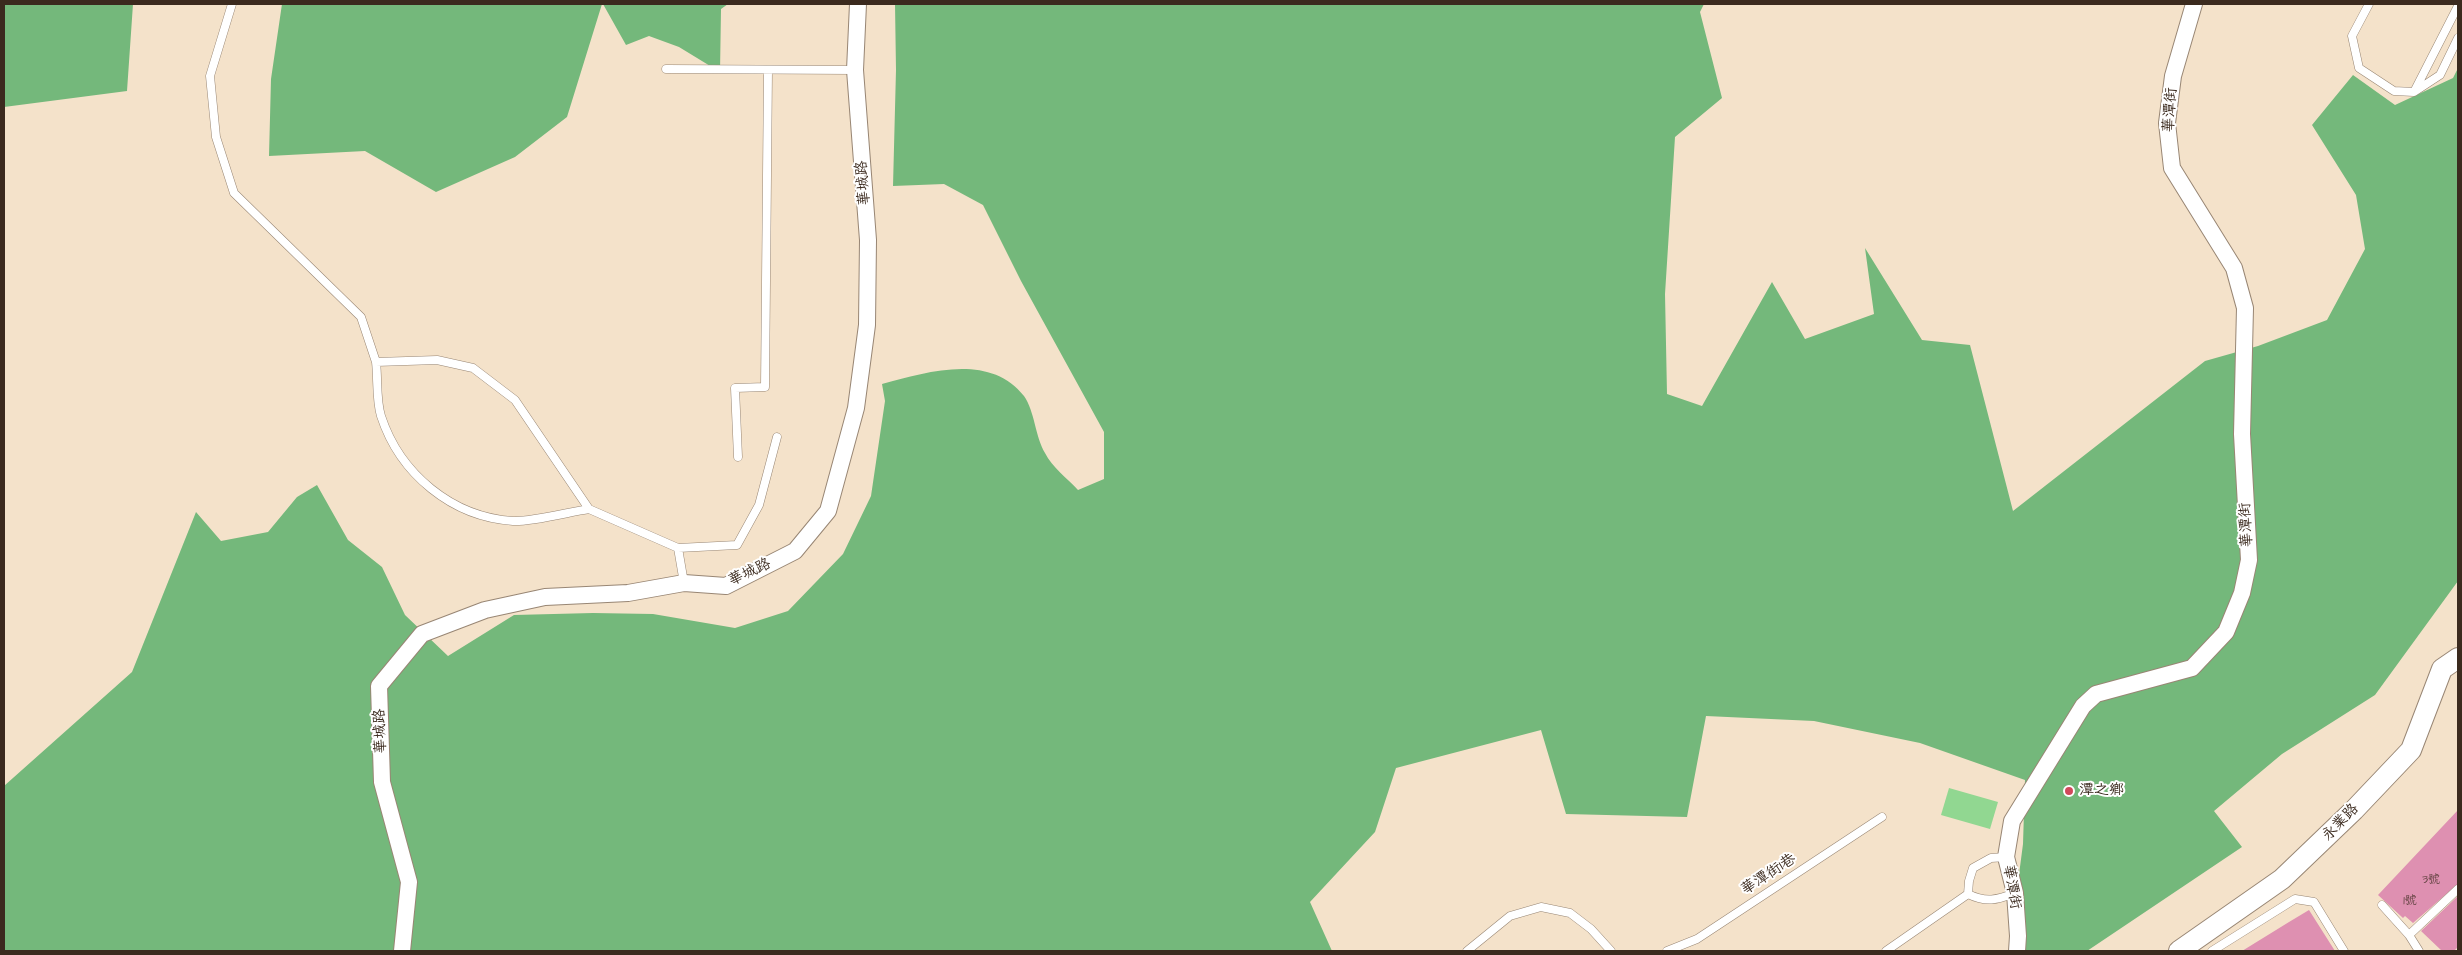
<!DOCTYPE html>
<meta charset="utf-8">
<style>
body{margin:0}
#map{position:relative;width:2462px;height:955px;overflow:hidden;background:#f4e2ca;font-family:"Architects Daughter",sans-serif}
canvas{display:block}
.frame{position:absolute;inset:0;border:5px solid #3b2a1e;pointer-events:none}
</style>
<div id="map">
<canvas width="2462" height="955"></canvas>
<div class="frame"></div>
</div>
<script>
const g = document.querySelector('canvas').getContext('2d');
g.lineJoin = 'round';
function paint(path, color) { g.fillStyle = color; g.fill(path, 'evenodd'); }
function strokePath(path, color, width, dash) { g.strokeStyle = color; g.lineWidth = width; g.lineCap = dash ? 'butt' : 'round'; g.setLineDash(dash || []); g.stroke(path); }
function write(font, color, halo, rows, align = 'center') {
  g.font = font + ' "Architects Daughter","LXGW WenKai TC",sans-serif'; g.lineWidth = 4; g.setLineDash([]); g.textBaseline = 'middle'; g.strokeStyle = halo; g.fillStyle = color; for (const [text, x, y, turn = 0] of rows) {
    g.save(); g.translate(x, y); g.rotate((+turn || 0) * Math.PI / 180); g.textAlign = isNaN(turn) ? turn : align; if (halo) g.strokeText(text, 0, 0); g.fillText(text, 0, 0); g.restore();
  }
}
paint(new Path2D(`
 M1949,788L1998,802L1990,829L1941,815Z`), '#91d791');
paint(new Path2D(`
 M4,4H133L127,91L4,107Z
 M282,4H602L567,117L515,157L436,192L365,151L269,156L271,79Z
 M603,4H728L721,9L720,72L679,47L649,36L626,45Z
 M895,4H1704L1700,12L1722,98L1675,137L1665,294L1667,394L1702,406L1772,282L1805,339L1874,314L1865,248L1922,340L1970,345L2013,511L2205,361L2258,346L2327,320L2365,249L2356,195L2312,125L2353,75L2395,105L2453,78L2458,68V581L2375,695L2282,754L2214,811L2242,847L2087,951H2009L2023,844L2025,780L1920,743L1814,721L1706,716L1687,817L1566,814L1541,730L1396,768L1375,832L1310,902L1332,951H4V786L132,672L196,512L221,541L268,532L297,497L317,485L348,540L382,567L405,615L448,656L514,615L593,613L653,614L735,628L788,611L843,554L871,496L885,401L882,384C926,372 990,352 1024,396C1035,412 1035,436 1045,453C1052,467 1068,479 1078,490L1104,479V432L1021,281L983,205L944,184L893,186L896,70Z`), '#74b87b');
paint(new Path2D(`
 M2458,810V884L2413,923L2405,916L2403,918L2378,895Z
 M2458,896V947L2454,951H2442L2421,931Z
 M2309,910L2335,951H2242L2289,922Z`), '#de90b1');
const service = new Path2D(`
 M232,4L210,76L216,137L234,193L361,317L376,362L437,360L473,368L515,400L589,509L678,548L684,583
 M2369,4L2352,36L2359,68L2394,91L2414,92L2440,75L2458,38
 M666,69L855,70
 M2415,90L2458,6
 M376,362C378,379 376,400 381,416C400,474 452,517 513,521C532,522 569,512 589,509
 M738,457L735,388L765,387L768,70
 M678,548L737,545L759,505L777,437
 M1968,894L1969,881L1973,868L1991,858L2006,857
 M1968,894C1986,903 1997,900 2015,893
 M2382,905L2409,935L2419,951
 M2409,935L2458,889
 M1467,951L1510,916L1541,907L1570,913L1591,929L1611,951
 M1667,951L1697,939L1882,817
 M1886,951L1968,894
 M2212,951L2295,899L2314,902L2344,951`);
const minor = new Path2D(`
 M402,951L409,882L382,782L379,686L422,634L485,610L545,597L628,593L684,583L726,586L795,551L828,511L856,408L867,325L868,240L855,70L858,4
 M2017,951L2018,936L2015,893L2006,857L2012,821L2083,706L2096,694L2192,668L2226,632L2242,593L2249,560L2242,434L2245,308L2234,268L2172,168L2167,123L2173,76L2194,4`);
const tertiary = new Path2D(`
 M2179,951L2282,879L2354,810L2411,750L2442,669L2458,658`);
strokePath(service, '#988674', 9);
strokePath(minor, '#988674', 18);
strokePath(tertiary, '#988674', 22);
strokePath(service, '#fff', 8);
strokePath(minor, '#fff', 16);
strokePath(tertiary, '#fff', 20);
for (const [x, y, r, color] of [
 [2069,791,5,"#d1495b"]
]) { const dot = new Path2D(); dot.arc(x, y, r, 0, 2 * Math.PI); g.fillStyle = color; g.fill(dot); strokePath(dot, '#fff', 2); }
write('12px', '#644443', null, [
 ["3號",2431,880],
 ["1號",2410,901]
]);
write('15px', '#3b2a1e', '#fff', [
 ["華潭街",2171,110,-86],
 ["華城路",864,183,-94],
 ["華潭街",2247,525,-93],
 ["華城路",750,573,-25],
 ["華城路",381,731,-92],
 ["永業路",2341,823,-46],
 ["華潭街1巷",1769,875,-33],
 ["華潭街",2011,887,80]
]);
write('15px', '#3b2a1e', '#fff', [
 ["潭之鄉",2079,791]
], 'left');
</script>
